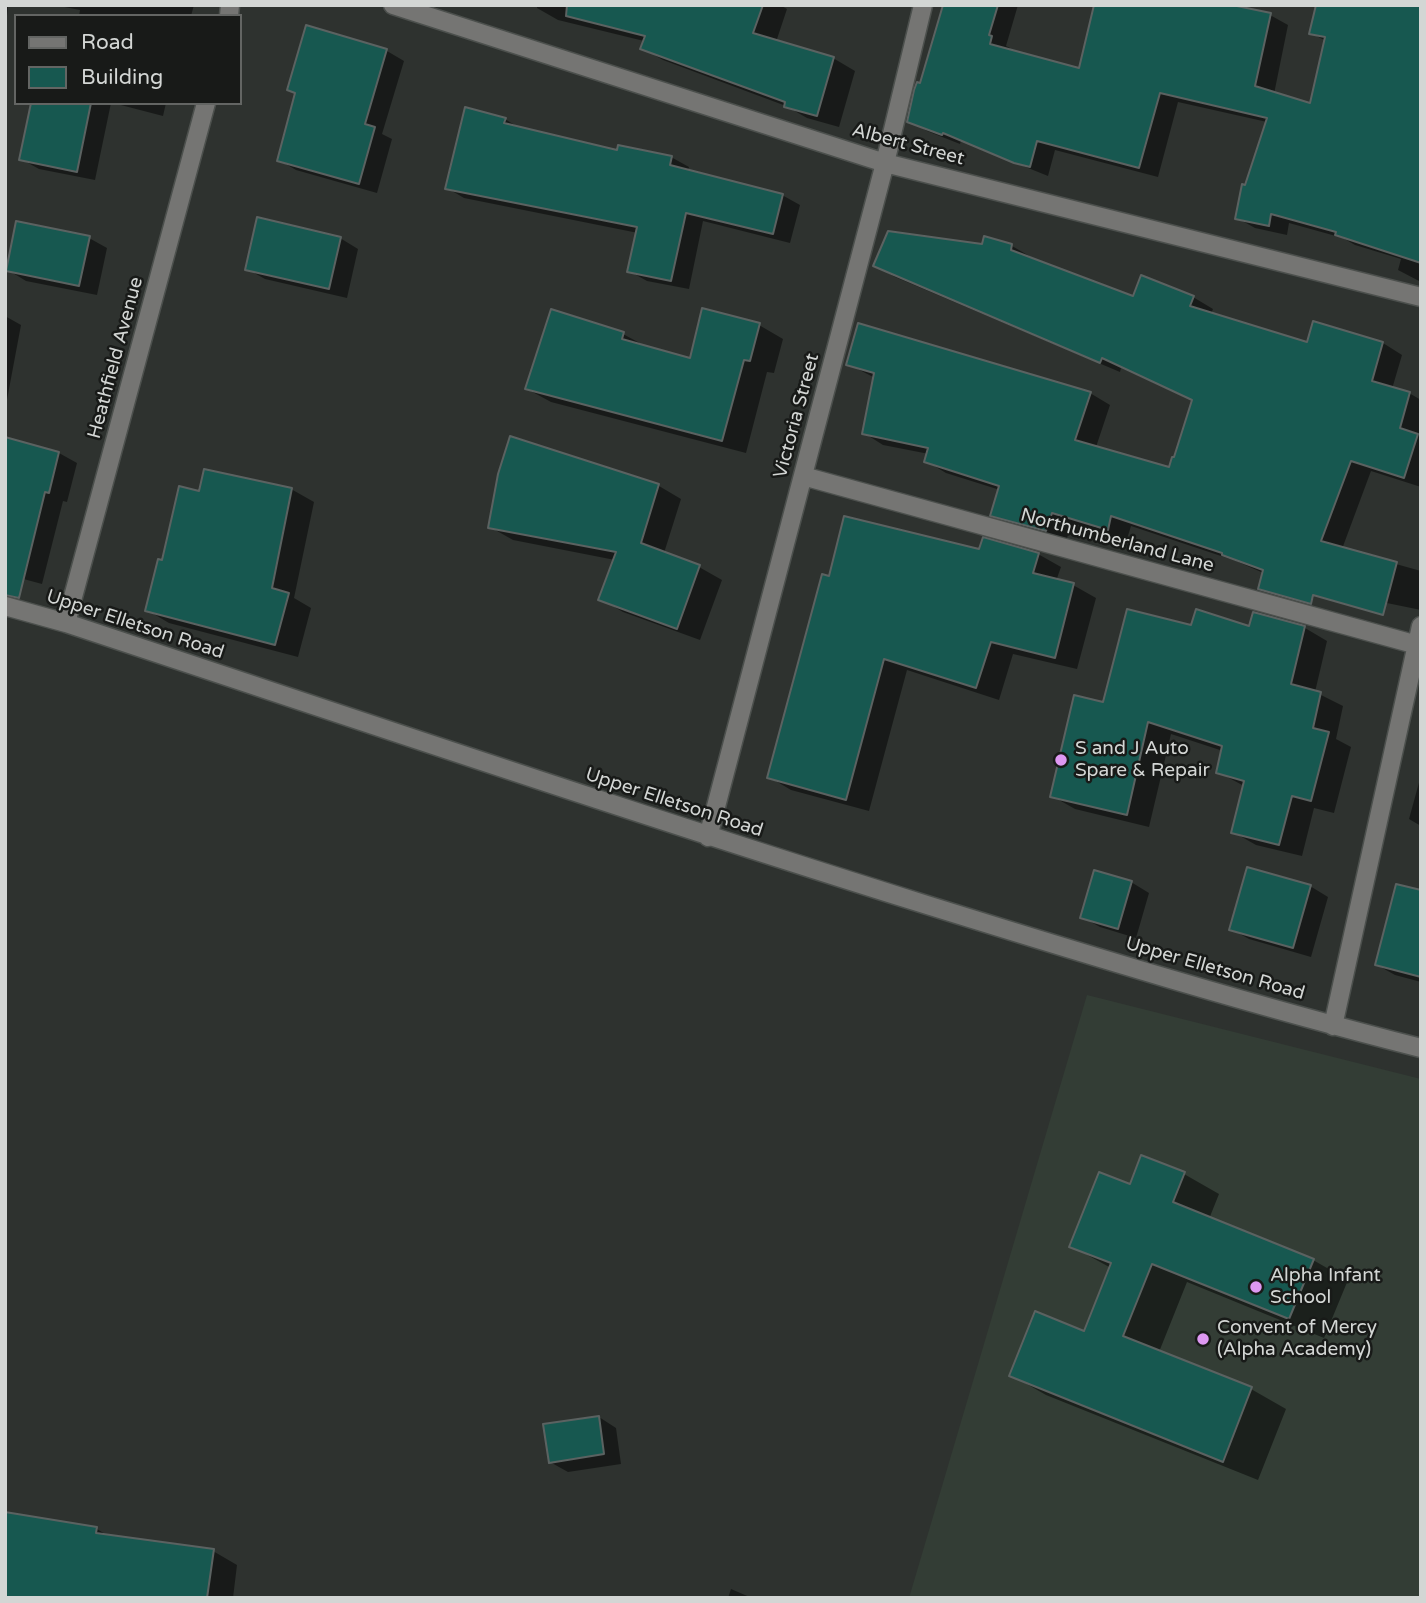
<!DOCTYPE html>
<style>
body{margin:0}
#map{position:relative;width:1426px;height:1603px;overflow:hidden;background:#2e322f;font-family:"Varela Round",sans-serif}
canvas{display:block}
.frame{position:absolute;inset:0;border:7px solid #d3d6d4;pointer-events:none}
.legend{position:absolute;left:14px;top:14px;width:228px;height:91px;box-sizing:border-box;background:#181a18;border:2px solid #636563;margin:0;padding:9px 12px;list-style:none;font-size:21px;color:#d3d6d4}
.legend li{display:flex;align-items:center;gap:14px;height:35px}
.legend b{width:35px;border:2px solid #636563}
</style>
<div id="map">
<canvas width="1426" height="1603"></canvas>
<div class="frame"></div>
<ul class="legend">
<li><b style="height:9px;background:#757573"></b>Road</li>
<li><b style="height:19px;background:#175850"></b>Building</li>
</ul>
</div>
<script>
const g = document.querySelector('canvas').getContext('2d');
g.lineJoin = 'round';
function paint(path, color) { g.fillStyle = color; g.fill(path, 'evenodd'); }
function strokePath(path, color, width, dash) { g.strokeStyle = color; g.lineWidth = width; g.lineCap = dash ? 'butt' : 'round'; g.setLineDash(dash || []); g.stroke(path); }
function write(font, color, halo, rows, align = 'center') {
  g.font = font + ' "Varela Round",sans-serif'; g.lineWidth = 5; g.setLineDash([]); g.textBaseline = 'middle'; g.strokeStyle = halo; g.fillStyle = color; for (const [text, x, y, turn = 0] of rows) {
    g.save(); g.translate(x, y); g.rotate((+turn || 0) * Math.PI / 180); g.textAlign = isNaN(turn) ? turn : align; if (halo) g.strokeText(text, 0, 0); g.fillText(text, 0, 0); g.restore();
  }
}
paint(new Path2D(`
 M1087,995L1421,1079V1598H909Z`), '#333d35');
paint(new Path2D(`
 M5,5H8L7,16H5Z
 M54,5H194L191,16H79L80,10Z
 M537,5H780L787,9L776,42L833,58L855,71L839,127L807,118L786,106L663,60L642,48L644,41L558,20L537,8Z
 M945,5H1018L1006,46L1010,48L1009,51L1080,71L1270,15L1288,25L1274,94L1311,105L1326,41L1311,33L1421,5V282L1398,270L1401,259L1355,245L1343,238L1289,223L1287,235L1255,228L1237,218L1267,122L1178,102L1158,177L1055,150L1048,176L961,141L960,144L927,131L909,121Z
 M308,27L387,51L404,61L382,134L392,139L377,193L296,170L279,160L297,94Z
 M56,103H111L95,180L39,169L21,159Z
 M113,103H166L163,116Z
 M505,119L521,129L619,152L671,157L689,167L688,171L782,195L800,205L790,243L703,221L689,289L647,281L629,271L638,233L464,198L447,188Z
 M89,238L107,248L97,295L26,281L8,270Z
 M340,238L358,249L347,298L265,279L247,269Z
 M983,246H1012L1031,257L1030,259L1134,299L1193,297L1213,309L1211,314L1308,344L1383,343L1402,355L1392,389L1409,393L1421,400V487L1371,471L1342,549L1421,571V610L1284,582L1236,561L1131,526L1127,539L1072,523L1066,541L1011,526L992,515L1000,490L946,473L926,461L929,454L883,445L864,433L875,378L848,364L1090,393L1110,405L1096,447L1170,469L1175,460L1193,401L1121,368L1120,372L895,277L875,266Z
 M5,316L21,325L6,405H5Z
 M759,325L783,339L774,373L767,372L746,453L551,402L527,389L623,334L647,347L691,360Z
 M511,438L659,486L681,499L664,553L699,567L722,580L700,640L623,612L601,599L615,560L513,540L490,527Z
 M10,441L59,453L77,463L67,502L63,501L42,584L5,574Z
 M291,489L314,502L294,598L311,608L298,657L169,623L147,610L163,562L200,493Z
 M1038,554L1061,567L1056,581L1073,585L1096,598L1077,669L1013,654L999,700L907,670L869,811L791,790L769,777L830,578Z
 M1254,614L1305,628L1327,641L1315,692L1343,706L1336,739L1351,747L1334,813L1314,808L1302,856L1256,845L1233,832L1244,786L1218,772L1223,751L1171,734L1149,827L1075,809L1052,796L1105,704L1192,627L1250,628Z
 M1420,779H1421V826L1409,819Z
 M1131,882L1149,893L1136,938L1100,927L1082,917Z
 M1310,886L1328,897L1311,957L1249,939L1231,929Z
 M1421,892V982L1395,975L1377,965Z
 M1184,1174L1219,1194L1209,1219L1313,1260L1348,1280L1324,1338L1187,1282L1159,1352L1251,1389L1286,1409L1258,1480L1046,1395L1011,1375L1085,1333L1111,1268L1071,1246L1130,1186Z
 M599,1417L616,1428L621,1464L568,1472L550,1462Z
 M97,1529L110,1537L213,1551L237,1565L233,1598H5Z
 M731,1589L752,1598H728Z`), '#0007');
const building = new Path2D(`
 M567,5H763L753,33L834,57L817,116L784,107L785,102L640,49L645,36L566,16Z
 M943,5H998L989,35L992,36L990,44L1079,68L1094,5H1232L1271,13L1255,86L1310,103L1325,37L1309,34L1316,5H1421V263L1335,235L1336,232L1271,214L1269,226L1235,219L1242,184L1245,185L1267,118L1160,93L1139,168L1037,141L1030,167L1014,163L943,133L942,135L907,122L914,90L917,82L920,83Z
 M306,25L387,49L365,124L375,127L359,184L277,161L295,93L287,90Z
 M31,103H91L77,172L19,160Z
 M465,107L506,118L504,123L617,150L618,145L672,156L670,165L783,194L773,234L686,213L671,281L627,272L637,227L445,189Z
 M257,217L341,237L329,289L245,270Z
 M16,221L90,236L79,286L6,271Z
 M888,231L982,244L984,236L1012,244L1011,250L1133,296L1141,275L1194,296L1190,306L1307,342L1313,321L1383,342L1372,381L1410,392L1400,428L1418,434L1404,478L1351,461L1321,541L1397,562L1383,615L1313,595L1311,604L1258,589L1263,570L1222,555V553L1111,516L1108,530L1052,513L1046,531L990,516L999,486L924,462L928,448L862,434L874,373L846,365L858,323L1091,392L1075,440L1169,467L1172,457H1174L1192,400L1102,358L1100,363L873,266Z
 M702,308L760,323L750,361L744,360L722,441L525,389L551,309L624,332L622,339L690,358Z
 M510,436L659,484L641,543L700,565L677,629L598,600L616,552L488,528L498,474Z
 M5,437L59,452L49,493L45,492L19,598L5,595Z
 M204,469L292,488L272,588L289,593L275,645L145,611L158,559L162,560L179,486L199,491Z
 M844,516L979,549L983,537L1039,553L1033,573L1074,583L1055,658L991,642L976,688L884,659L846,800L767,778L822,574L829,576Z
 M1127,609L1191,625L1196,609L1249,626L1253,612L1305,626L1291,684L1321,692L1313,728L1329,732L1311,801L1292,796L1279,845L1231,833L1244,781L1216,773L1222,746L1148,722L1127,815L1050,797L1074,695L1103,702Z
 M1247,867L1311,885L1293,948L1229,930Z
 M1094,870L1132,881L1118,929L1080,918Z
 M1396,884L1421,890V977L1375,965Z
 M1141,1155L1185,1172L1173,1202L1314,1259L1289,1319L1152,1264L1123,1336L1252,1387L1223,1462L1009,1376L1035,1311L1084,1331L1111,1263L1069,1247L1099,1172L1130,1184Z
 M599,1416L604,1454L549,1463L543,1424Z
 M5,1512L97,1527L96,1533L214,1549L207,1598H5Z`);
paint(building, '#175850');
strokePath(building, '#5b6261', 2);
const minor = new Path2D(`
 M393,5L885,163L1421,297
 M229,16L230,5
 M803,476L1421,646
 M5,606L66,623C353,718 639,815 927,905C1091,956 1255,1006 1421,1048
 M66,623L206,103
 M708,837L885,163L923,5
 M1333,1026L1421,626`);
strokePath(minor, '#4c504d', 21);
strokePath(minor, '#757573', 18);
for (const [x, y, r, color] of [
 [1061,760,7,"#de98f2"],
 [1256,1287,7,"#de98f2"],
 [1203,1339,7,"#de98f2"]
]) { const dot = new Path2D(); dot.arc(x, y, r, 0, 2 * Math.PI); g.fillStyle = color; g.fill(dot); strokePath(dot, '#181a18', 2.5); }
write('19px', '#d3d6d4', '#181a18', [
 ["Albert Street",908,145,15],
 ["Heathfield Avenue",116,358,-75],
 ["Victoria Street",797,416,-75],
 ["Northumberland Lane",1117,541,15],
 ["Upper Elletson Road",135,625,18],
 ["Upper Elletson Road",674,803,18],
 ["Upper Elletson Road",1215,969,16]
]);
write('19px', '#d3d6d4', '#181a18', [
 ["S and J Auto",1075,749],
 ["Spare & Repair",1075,771],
 ["Alpha Infant",1270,1276],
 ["School",1270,1298],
 ["Convent of Mercy",1217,1328],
 ["(Alpha Academy)",1217,1350]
], 'left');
</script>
